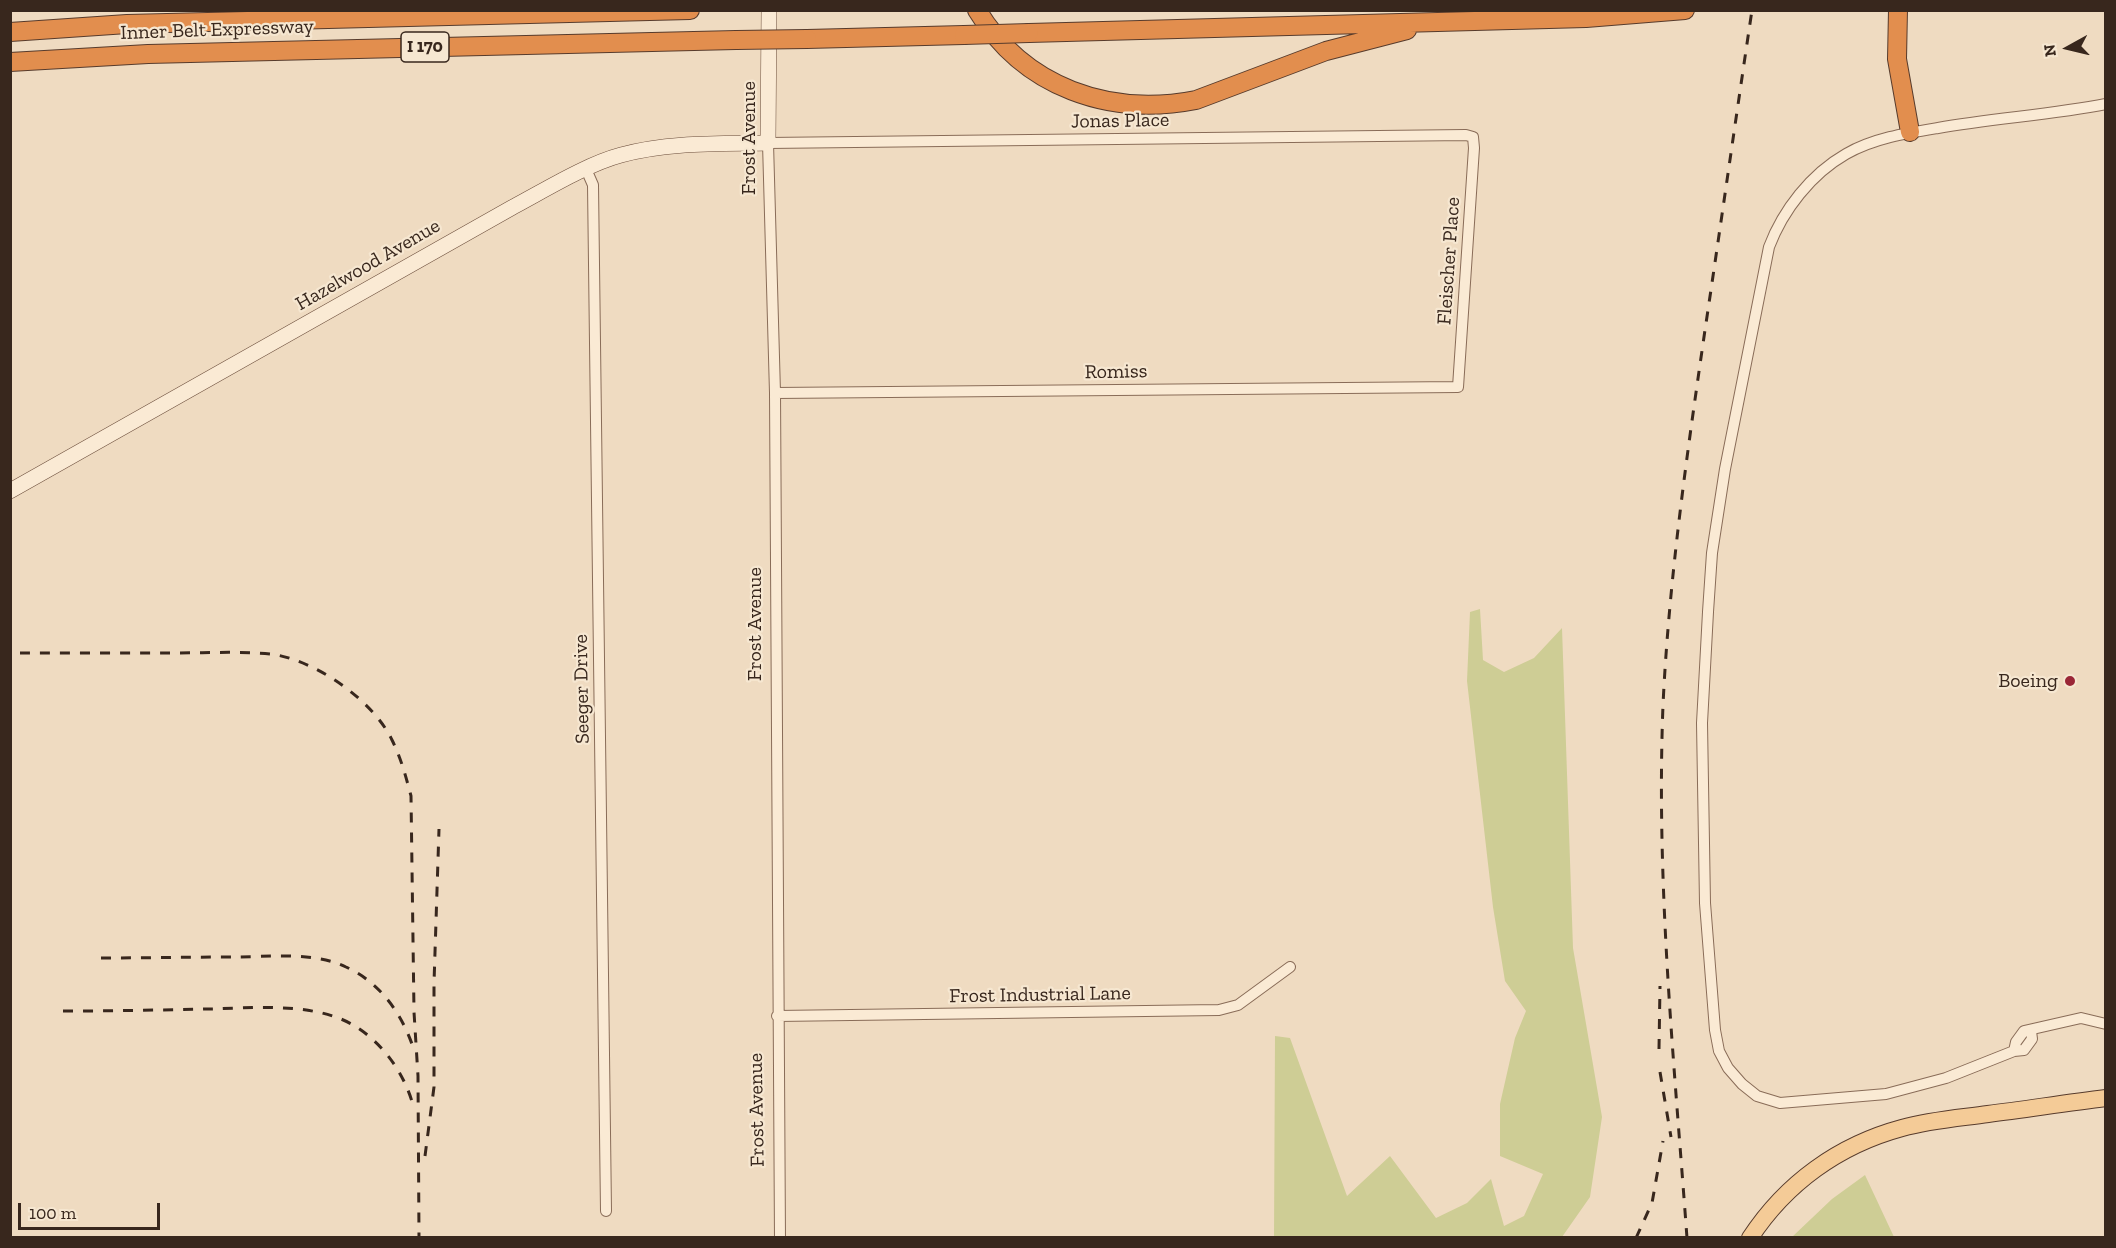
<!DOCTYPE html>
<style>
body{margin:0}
#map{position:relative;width:2116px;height:1248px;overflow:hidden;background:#efdbc1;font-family:"Zilla Slab",serif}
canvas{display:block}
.frame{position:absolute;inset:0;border:12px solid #38271d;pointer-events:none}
.north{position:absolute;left:2038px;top:18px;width:60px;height:60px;-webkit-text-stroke:4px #f6e7d1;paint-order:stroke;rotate:262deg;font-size:16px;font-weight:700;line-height:24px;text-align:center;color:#38271d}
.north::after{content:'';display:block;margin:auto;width:21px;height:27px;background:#38271d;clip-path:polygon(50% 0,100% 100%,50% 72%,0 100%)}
.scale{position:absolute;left:18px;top:1203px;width:142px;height:27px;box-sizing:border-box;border:3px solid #38271d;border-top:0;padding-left:8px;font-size:18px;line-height:21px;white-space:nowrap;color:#38271d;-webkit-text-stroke:4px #f6e7d1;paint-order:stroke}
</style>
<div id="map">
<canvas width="2116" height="1248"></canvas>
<div class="frame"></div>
<div class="north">N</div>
<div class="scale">100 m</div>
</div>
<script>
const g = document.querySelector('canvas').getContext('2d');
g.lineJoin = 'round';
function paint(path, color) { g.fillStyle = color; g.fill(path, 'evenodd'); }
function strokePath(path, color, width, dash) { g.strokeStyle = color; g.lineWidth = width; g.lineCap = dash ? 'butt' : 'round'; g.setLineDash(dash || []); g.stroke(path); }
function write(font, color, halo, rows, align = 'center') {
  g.font = font + ' "Zilla Slab",serif'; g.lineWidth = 4.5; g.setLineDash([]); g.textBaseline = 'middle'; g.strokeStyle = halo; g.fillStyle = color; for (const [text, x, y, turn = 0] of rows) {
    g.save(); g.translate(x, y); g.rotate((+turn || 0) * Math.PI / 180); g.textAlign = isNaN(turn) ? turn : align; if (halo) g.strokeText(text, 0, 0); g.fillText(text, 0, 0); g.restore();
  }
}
paint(new Path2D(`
 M1480,609L1483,660L1504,672L1534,658L1562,628L1573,948L1602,1117L1590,1197L1562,1237H1274L1275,1036L1290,1038L1347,1196L1390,1156L1436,1218L1467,1203L1491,1179L1504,1226L1524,1216L1543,1174L1500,1156V1104L1515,1038L1526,1011L1505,981L1493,907L1467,681L1470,612Z
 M1865,1175L1894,1237H1792L1832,1199Z`), '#cecd95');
const street = new Path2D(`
 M586,169L593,185L606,1211
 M775,393L1458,387L1474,148L1473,137L1466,135L768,143L775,393L780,1238
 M777,1016L1219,1010L1238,1005L1290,967
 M2031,1031L2032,1039L2024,1050L2014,1051L1946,1078L1886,1094L1780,1103L1757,1096L1742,1084L1728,1068L1719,1051L1715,1030L1705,903L1702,723L1708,612L1712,553L1725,469L1769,247C1783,210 1811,174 1846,154C1874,138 1907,133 1938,128C1993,118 2050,115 2106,104
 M2014,1051L2016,1042L2024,1031L2081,1018L2106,1024`);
const secondary = new Path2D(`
 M10,491L513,207C545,190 587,164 621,155C669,142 719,144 768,143L769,10`);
const primary = new Path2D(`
 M1750,1238C1786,1183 1839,1145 1902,1128C1930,1120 1959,1118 1988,1114C2027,1109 2066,1103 2106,1098`);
const highway = new Path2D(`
 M977,10C1024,88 1110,117 1196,100L1326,51L1407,30
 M1898,10L1897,59L1910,132
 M10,32L127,24L690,10
 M1029,33L1586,18L1685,10
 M807,39L964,35
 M10,62L148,54L736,40`);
strokePath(street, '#896c58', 12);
strokePath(secondary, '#6b4d3b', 16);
strokePath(primary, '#573b2c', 18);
strokePath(highway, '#573b2c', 20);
strokePath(street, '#faead4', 10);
strokePath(secondary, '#faead4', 15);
strokePath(primary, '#f4cb97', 16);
strokePath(highway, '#e28e4e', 18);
strokePath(new Path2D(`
 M20,653C71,653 123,653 174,653C206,653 238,651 270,654C314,659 373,700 392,740C401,758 406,777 411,796L414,1012L418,1076L419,1238
 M101,958C145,958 189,957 234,957C269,957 313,951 346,967C379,982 400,1011 412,1044
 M63,1011C112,1011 161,1010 209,1009C252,1008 301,1003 341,1019C377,1034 405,1071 414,1109
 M1659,1049L1660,986
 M1660,1072L1671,1137
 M425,1156L434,1087V983L439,829
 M1636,1238L1652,1203L1663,1141
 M1687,1238C1674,1060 1656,883 1663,705C1669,579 1687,454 1705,330C1721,223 1736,117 1752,10`), '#38271d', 3, [10, 10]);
const highwayBridge = new Path2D(`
 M964,35L1029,33
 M736,40L807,39`);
strokePath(highwayBridge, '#573b2c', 20, []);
strokePath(highwayBridge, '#e28e4e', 18);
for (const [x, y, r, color] of [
 [2070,681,6,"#9a2636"]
]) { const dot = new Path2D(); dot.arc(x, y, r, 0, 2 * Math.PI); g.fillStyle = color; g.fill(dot); strokePath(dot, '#f6e7d1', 2); }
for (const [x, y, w] of [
 [425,47,48]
]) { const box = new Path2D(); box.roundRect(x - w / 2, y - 15, w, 30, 4.5); g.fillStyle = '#f6e7d1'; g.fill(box); strokePath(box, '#38271d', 1.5); }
write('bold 18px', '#38271d', null, [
 ["I 170",425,47]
]);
write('20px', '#38271d', '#f6e7d1', [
 ["Inner Belt Expressway",217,30,-2],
 ["Jonas Place",1120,121,-1],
 ["Frost Avenue",749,138,-90],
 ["Fleischer Place",1449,261,-86],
 ["Hazelwood Avenue",368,265,-30],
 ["Romiss",1116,372,-1],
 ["Frost Avenue",755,624,-90],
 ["Seeger Drive",582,689,-91],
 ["Frost Industrial Lane",1040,995,-1],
 ["Frost Avenue",757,1110,-91]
]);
write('20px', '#38271d', '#f6e7d1', [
 ["Boeing",2058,681]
], 'right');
</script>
